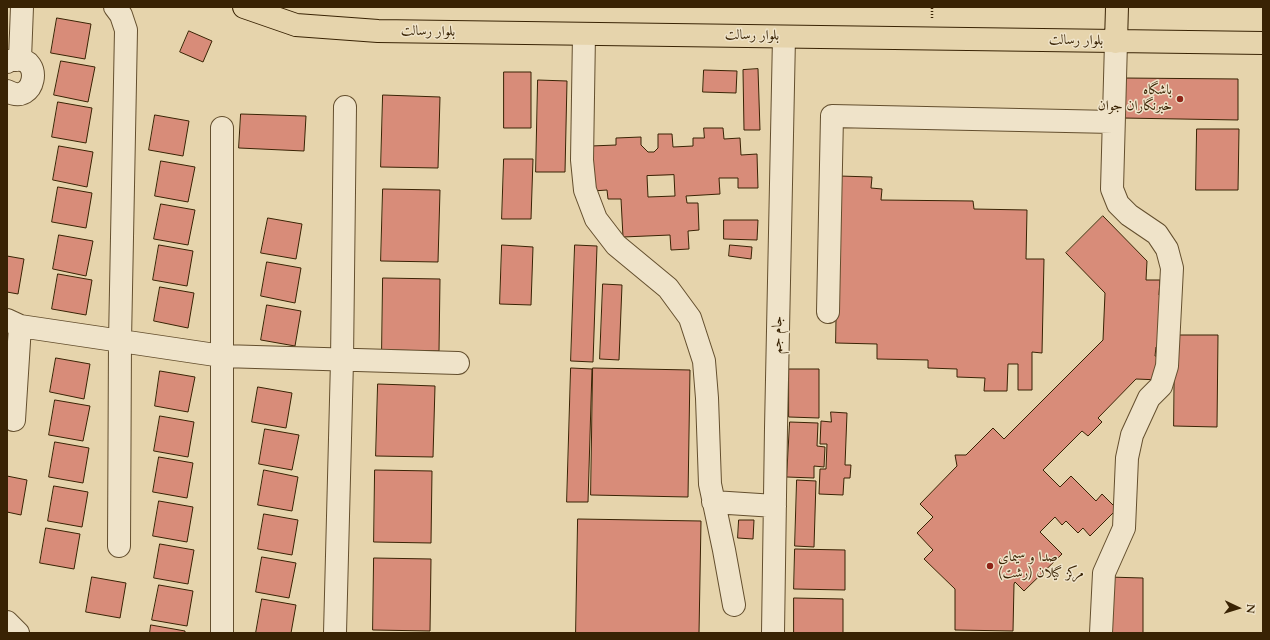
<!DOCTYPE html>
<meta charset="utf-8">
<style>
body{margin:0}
#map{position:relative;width:1270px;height:640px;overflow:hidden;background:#e6d4ac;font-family:Cardo,serif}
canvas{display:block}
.frame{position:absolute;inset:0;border:8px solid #392304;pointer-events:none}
.north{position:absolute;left:1218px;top:588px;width:40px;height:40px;-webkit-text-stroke:3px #efe3c9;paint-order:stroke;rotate:94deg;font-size:11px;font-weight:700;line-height:16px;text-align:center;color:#392304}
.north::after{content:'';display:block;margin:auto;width:14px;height:18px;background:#392304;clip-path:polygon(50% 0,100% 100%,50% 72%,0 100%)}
</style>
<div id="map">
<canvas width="1270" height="640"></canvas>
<div class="frame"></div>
<div class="north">N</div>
</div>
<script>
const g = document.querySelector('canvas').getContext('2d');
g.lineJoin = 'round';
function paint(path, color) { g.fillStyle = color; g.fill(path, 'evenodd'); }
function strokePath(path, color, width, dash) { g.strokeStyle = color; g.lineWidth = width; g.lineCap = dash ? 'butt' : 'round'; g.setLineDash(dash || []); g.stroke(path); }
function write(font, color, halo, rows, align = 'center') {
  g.font = font + ' Cardo,Amiri,serif'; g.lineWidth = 3; g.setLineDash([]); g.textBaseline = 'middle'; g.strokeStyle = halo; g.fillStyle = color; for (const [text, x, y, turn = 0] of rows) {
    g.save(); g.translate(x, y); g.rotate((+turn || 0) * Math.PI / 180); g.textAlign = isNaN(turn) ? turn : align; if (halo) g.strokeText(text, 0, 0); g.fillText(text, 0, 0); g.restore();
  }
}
const building = new Path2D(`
 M57,18L91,24L85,59L51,53Z
 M189,31L212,41L203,62L180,52Z
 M61,61L95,67L88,102L54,95Z
 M758,69L760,130H744L743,70Z
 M704,70L737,71L736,93L703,92Z
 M504,72H531V128H504Z
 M1122,78L1238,79V120L1122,118Z
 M538,80L567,81L565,172H536Z
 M383,95L440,97L438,168L381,167Z
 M58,102L92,108L86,143L52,137Z
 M241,114L306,116L304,151L239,148Z
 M155,115L189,121L183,156L149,150Z
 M704,128H723L724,139L740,138L741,155L757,154L758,188H738V178H719L720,194L686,196L687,203H698L699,230L688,231L689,249L671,250L670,235L623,237L621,199H608L607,190L593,191L591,146L616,145V138L641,137V145L648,152H654L658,148V134H672L673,147L693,146V138H704ZM674,175L675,196L648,197L647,176Z
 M1197,129H1239L1238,190H1196Z
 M59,146L93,152L87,187L53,180Z
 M504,159H533L531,219H502Z
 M161,161L195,167L188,202L155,196Z
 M839,176L872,177L871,188L882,189L881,200L973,201L974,209L1027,210L1026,259H1044L1042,353L1032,352V390H1018V364H1008L1007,391H984L985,378L957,377V369L928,368V360L877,359V344L836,343Z
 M58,187L92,193L86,228L52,222Z
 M383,189L440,190L438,262L381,261Z
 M161,204L195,210L188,245L154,239Z
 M1103,216L1147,261L1146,280H1160L1159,295H1165L1163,347H1156L1155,356L1161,357L1160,380L1136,379L1098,418L1102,422L1088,436L1082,431L1043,470L1060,487L1071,476L1096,501L1102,494L1117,509L1090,536L1083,528L1078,533L1066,521L1062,525L1055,517L1040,532L1062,554L1024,591L1015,582L1014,584L1013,631L955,630V589L924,559L933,550L917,533L933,517L920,504L957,466L955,455H966L993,428L1004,439L1103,340L1105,293L1066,253Z
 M268,218L302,224L296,259L261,253Z
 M724,220H758L757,240L724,239Z
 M59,235L93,241L86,276L53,269Z
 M159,245L193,251L187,286L153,280Z
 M502,245L533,247L531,305L500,304Z
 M575,245L597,246L593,362L571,361Z
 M730,245L752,247L751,259L729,256Z
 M7,256L24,259L18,294L7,292Z
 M267,262L301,268L295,303L261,296Z
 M58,274L92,280L86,315L52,309Z
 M383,278L440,279L439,351L382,350Z
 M603,284L622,285L619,360L600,359Z
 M160,287L194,293L188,328L154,321Z
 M267,305L301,311L295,346L261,340Z
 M1175,335H1218L1217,427L1174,426Z
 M56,358L90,364L84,399L50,392Z
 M571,368L592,369L588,502H567Z
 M593,368L690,370L688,497L591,495Z
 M789,369H819V418L789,417Z
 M160,371L195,377L188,412L155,406Z
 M378,384L435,386L433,457L376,456Z
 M258,387L292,393L286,428L252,422Z
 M55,400L90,406L83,441L49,435Z
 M831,412L847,413L845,465H851L850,478H844L843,495L819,494L820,469H826L827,444H820L821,421L831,422Z
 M160,416L194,422L188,457L154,451Z
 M790,422L818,423L817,446L825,447L824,467L814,466V478L787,477Z
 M265,429L299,435L292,470L259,464Z
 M55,442L89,448L83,483L49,477Z
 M159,457L193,463L187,498L153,492Z
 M264,470L298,477L292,511L258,505Z
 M375,470L432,471L431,543L374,542Z
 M7,476L27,480L21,515L7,512Z
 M797,480L816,481L814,547L795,546Z
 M54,486L88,492L82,527L48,521Z
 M159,501L193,507L187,542L153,536Z
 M264,514L298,520L292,555L258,549Z
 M578,519L701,521L699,633H576Z
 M739,520H754L753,539L738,538Z
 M46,528L80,534L74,569L40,563Z
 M160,544L194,550L188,584L154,578Z
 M795,549L845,550V590L794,589Z
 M262,557L296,563L289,598L256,592Z
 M374,558L431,559L430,631L373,630Z
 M92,577L126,583L120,618L86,612Z
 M1108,577L1143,578V633H1108Z
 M159,585L193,591L187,626L152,620Z
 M794,598L843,599V633H794Z
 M262,599L296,605L291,633H256Z
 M151,625L185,631V633H150Z`);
paint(building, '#d88c79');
strokePath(building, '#392304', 1);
const minor = new Path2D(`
 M115,7L121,15L126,30L120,341L119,546
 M584,34L582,160L585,190L596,219L616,245L668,288L690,318L704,361L707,398L710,484L724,550L734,605
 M20,59L22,7
 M7,62C10,60 12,60 16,60C43,56 36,107 7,91
 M828,312L832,116L1113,122
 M7,320L20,326L222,356L458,363
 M14,420L20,326
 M713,502L775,506
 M7,622L18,633
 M222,633V128
 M335,633L342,361L345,107
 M773,633L776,428L784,37
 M1101,633L1104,573L1124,528L1127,458L1132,435L1149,398L1161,386L1167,366L1172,268L1167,249L1157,234L1129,215L1118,204L1112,189L1116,42`);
const major = new Path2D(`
 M244,7L296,25L378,31L1263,43
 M1116,42L1117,7`);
strokePath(minor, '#644f2e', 24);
strokePath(major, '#392304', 24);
strokePath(new Path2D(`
 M932,18V7`), '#392304', 2.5, [1, 2]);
strokePath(minor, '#efe3c9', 22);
strokePath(major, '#e6d4ac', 22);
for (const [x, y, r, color] of [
 [1180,99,4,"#8f2418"],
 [990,566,4,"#8f2418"]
]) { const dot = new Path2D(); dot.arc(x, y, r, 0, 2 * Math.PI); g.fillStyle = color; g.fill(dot); strokePath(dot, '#efe3c9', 1.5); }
write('14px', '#392304', '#efe3c9', [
 ["بلوار رسالت",428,32,1],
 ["بلوار رسالت",752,36,1],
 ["بلوار رسالت",1076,41,1],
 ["جام جم",778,335,-89]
]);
write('14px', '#392304', '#efe3c9', [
 ["باشگاه",1172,91],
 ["خبرنگاران جوان",1172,107],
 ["صدا و سیمای",998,558,"left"],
 ["مرکز گیلان (رشت)",998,574,"left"]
], 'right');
</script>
